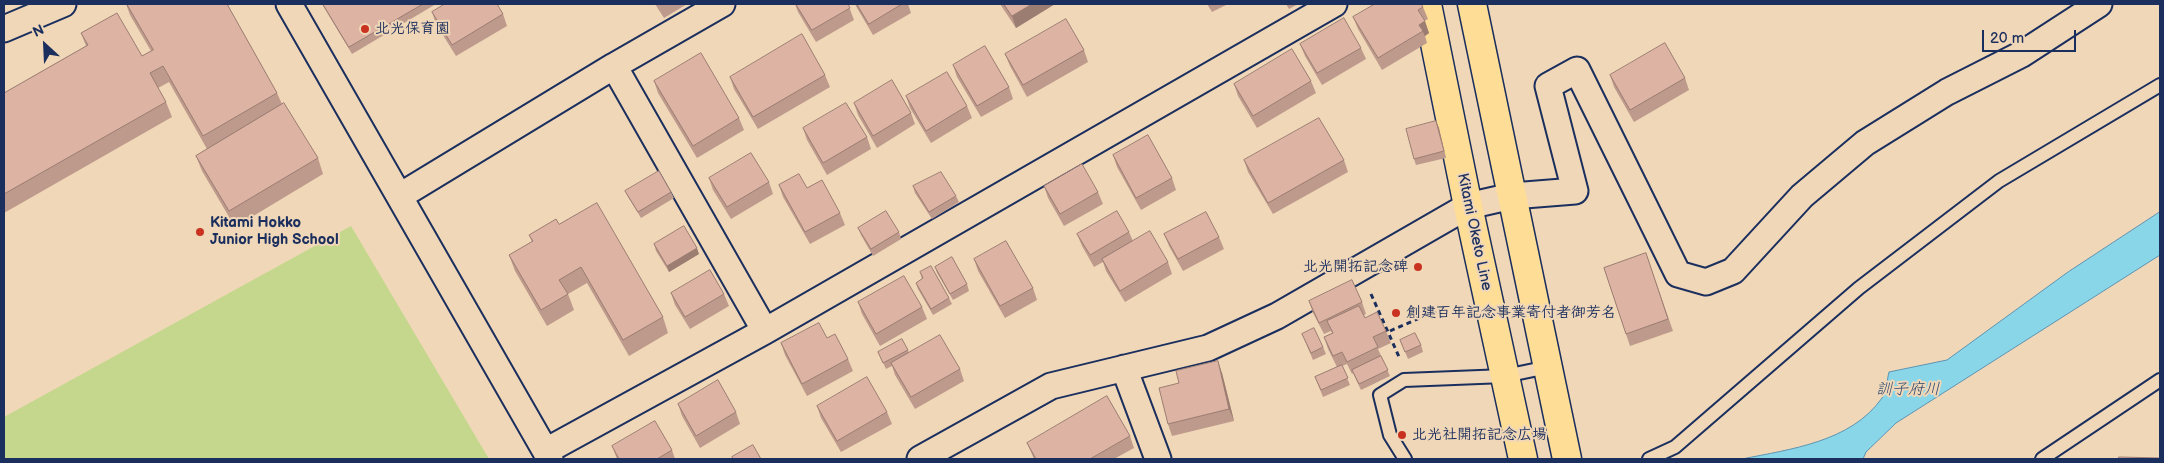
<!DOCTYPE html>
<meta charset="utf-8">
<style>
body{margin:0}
#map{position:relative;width:2164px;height:463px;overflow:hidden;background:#f0d7b8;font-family:"Balsamiq Sans",sans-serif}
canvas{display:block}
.frame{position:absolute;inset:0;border:5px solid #1b2f5e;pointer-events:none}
.north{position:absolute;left:20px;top:20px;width:50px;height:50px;-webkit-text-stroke:4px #f0d7b8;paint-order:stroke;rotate:335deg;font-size:14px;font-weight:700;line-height:20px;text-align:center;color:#1b2f5e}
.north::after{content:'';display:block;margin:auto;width:18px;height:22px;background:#1b2f5e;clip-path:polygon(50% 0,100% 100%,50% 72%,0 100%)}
.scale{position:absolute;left:1982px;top:30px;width:94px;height:22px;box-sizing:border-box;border:2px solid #1b2f5e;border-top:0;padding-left:6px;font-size:15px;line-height:18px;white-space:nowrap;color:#1b2f5e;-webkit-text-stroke:4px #f0d7b8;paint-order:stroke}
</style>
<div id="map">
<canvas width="2164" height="463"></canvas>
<div class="frame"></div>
<div class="north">N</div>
<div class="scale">20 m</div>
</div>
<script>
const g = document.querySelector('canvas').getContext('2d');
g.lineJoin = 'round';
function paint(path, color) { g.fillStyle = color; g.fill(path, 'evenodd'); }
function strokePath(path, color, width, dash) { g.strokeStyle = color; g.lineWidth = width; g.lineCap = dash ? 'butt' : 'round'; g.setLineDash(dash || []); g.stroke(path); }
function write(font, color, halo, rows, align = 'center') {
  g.font = font + ' "Balsamiq Sans","Klee One",sans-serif'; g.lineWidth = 4; g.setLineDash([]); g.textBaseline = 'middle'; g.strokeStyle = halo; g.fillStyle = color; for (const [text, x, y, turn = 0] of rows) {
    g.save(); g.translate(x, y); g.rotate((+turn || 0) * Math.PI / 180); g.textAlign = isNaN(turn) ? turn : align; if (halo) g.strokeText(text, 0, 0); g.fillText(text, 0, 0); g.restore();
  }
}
paint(new Path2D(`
 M351,226L489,459H4V417Z`), '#c4d78c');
const water = new Path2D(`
 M2160,212V255L1896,423L1866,452L1863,459H1742C1791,449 1851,442 1882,398C1887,391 1887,379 1889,372L1947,360L2068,272Z`);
paint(water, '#89d6e9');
strokePath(water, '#5d93b1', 1);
const service = new Path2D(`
 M1405,459L1390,435L1380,395L1404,380L1505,376L1548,367
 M1649,459L1675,447L1859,288L1999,181L2160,85
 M2042,459L2160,380`);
const minor = new Path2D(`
 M289,4L550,459
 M4,29L63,4
 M614,66L765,331
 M400,196L614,66L722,4
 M1124,368L1158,459
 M546,451L765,331L1334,4
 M920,459L1051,386L1208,348L1277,316L1468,206L1512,196L1575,191L1548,86L1577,70L1678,274L1706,282L1733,271L1802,196L1865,143L1947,92L2022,54L2099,4`);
const primary = new Path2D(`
 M1427,4L1468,206L1523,459
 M1472,4L1567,459`);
strokePath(service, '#1b2f5e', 16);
strokePath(minor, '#1b2f5e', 29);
strokePath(primary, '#1b2f5e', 31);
strokePath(new Path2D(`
 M1371,294L1400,359
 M1390,331L1422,317L1447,309`), '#1b2f5e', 3, [5, 4]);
strokePath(service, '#f0d7b8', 12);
strokePath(minor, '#f0d7b8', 25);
strokePath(primary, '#fedd96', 28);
paint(new Path2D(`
 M126,4H227L277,93L282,104L318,158L323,174L235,227L202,171L196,156L207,149L169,82L158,88L166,102L172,117L4,213V93L86,46L81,33L142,56L151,51L130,15Z
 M322,4H436L352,54Z
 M655,4H687L664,18Z
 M795,4H848L854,20L816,42L798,12Z
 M855,4H908L911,13L873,35L857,8Z
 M1000,4H1055L1016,28Z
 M1207,4H1228L1212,12Z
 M1286,4H1298L1289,9Z
 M1423,7L1428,19L1424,21L1429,33L1425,36L1427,43L1382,70L1358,29L1353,17Z
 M432,12L503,14L507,26L456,56L436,24Z
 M1300,44L1361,48L1366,59L1322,85L1305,56Z
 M1084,50L1088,62L1027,97L1010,66L1005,54Z
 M953,65L1009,87L1013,99L981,117L957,77Z
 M825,75L830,87L758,129L734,89L730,77Z
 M1610,75L1685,78L1689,90L1634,122L1614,87Z
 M654,81L739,118L744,130L697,158L658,93Z
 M1311,81L1316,93L1257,128L1238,96L1234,84Z
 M906,96L967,106L972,118L931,143L910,108Z
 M854,103L911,113L915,124L877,148L858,115Z
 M1436,121L1446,158L1416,165L1414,159Z
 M803,128L867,137L871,149L827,175L807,140Z
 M1113,155L1172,178L1176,190L1141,210L1117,167Z
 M1244,160H1344L1348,172L1273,214L1248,172Z
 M709,178L769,182L773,194L731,219L713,190Z
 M779,185L840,213L845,225L810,244L783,197Z
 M913,186L956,196L959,202L932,219L915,193Z
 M1044,186L1098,192L1103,204L1064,226L1048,198Z
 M625,191L671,192L674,198L641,218L628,197Z
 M559,224L663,317L668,333L629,356L587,283L568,294L574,310L547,326L515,271L509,255L532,242L529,235Z
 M858,228L899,232L901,239L873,256L861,235Z
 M1129,232L1133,241L1168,262L1172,274L1125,302L1106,271L1103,262L1094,267L1082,246L1077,234Z
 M1164,234L1219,237L1224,249L1183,271L1169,246Z
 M654,244L699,254L669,272L656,251Z
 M1646,253L1673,331L1630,346L1604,268Z
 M974,259L1033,288L1037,300L1005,318L978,271Z
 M935,267L967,284L969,291L953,300L937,273Z
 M920,272L949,298L952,304L933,315L918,289L916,283L922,279Z
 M671,293L724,294L729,306L690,329L675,305Z
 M1309,301L1362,302L1366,314L1364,315L1365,318L1386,331L1391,343L1378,349L1390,376L1361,390L1353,373L1352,374L1347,364L1342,366L1350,385L1323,397L1315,377L1337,367L1328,349L1324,337L1332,333L1331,331L1324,334L1313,313Z
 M858,302L922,307L927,319L880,346L862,314Z
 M1302,334L1323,347L1326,354L1313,360Z
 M1400,340L1421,345L1423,352L1408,359Z
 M781,343L848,359L853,371L807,396L785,355Z
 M908,350L909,353L960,369L964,381L915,409L895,375L892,366L886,369L878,352Z
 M1222,373L1234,421L1172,436L1168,424Z
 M678,404L736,412L740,424L700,448L682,416Z
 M817,406L887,412L892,424L841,452L821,418Z
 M1130,436L1134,448L1114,459H1034L1027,443Z
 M612,446L672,450L675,459H617Z`), '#be9a8c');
paint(new Path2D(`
 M1032,4H1055L1016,28L1012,16Z
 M1425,21L1429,33L1425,36L1419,25Z
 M1436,121L1439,128L1446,158L1444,151Z
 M697,248L699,254L669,272L667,266Z
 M1218,361L1222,373L1234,421L1229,409Z`), '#9b7d72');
const building = new Path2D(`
 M127,4H227L277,93L203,136L163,66L150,73L166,102L4,194V93L88,45L81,33L117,13L142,56L153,50Z
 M323,4H423L349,47Z
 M445,4H497L503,14L452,45L432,12Z
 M796,4H848L850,8L812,30Z
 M857,4H902L869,24Z
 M1004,4H1032L1012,16Z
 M1375,4H1421L1423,7L1418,10L1425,21L1419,25L1423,31L1378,58L1353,17Z
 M1344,18L1361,48L1317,73L1300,44Z
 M1066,19L1084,50L1023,85L1005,54Z
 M802,34L825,75L753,117L730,77Z
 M1665,43L1685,78L1630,110L1610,75Z
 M985,46L1009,87L977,106L953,65Z
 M1292,49L1311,81L1253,116L1234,84Z
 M701,53L739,118L693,146L654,81Z
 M947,72L967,106L926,131L906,96Z
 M892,80L911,113L873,136L854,103Z
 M284,103L318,158L229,211L196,156Z
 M846,103L867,137L823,163L803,128Z
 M1319,118L1344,160L1268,203L1244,160Z
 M1436,121L1444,151L1414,159L1406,129Z
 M1148,135L1172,178L1136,198L1113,155Z
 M751,153L769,182L727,207L709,178Z
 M1082,164L1098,192L1060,214L1044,186Z
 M659,171L671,192L638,212L625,191Z
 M941,172L956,196L929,212L913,186Z
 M799,174L807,188L822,180L840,213L805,232L779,185Z
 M597,203L663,317L623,340L581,267L559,280L568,294L541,310L509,255L533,241L529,235L556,219L559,224Z
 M886,211L899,232L871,249L858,228Z
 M1117,211L1129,232L1090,255L1077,234Z
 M1206,212L1219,237L1178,259L1164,234Z
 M684,226L697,248L667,266L654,244Z
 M1150,231L1168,262L1120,291L1102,259Z
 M1006,241L1033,288L1000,306L974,259Z
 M1646,253L1668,319L1626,334L1604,268Z
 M952,257L967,284L950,294L935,267Z
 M931,266L949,298L931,309L916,283L923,278L920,272Z
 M710,270L724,294L685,317L671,293Z
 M904,276L922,307L876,334L858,302Z
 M1352,280L1362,302L1319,323L1309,301Z
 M1359,306L1365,318L1377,312L1386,331L1373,337L1378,347L1347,362L1342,352L1333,356L1324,337L1333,333L1327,321Z
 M819,323L827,338L835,334L848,359L802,384L781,343Z
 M1314,328L1323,347L1311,353L1302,334Z
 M1415,333L1421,345L1405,352L1400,340Z
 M940,335L960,369L911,397L891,363Z
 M902,339L908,350L883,363L878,352Z
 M1381,356L1388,370L1359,384L1352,370Z
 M1218,361L1229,409L1168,424L1159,388L1179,383L1176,371Z
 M1342,365L1348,378L1321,390L1315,377Z
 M867,377L887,412L837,441L817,406Z
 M718,380L736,412L696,436L678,404Z
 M1107,396L1130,436L1090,459H1036L1027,443Z
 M655,421L672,450L657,459H619L612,446Z
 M753,445L761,459H733L732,457Z
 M2119,457L2160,458V459H2119Z`);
paint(building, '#ddb3a3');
strokePath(building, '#9b7d72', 1);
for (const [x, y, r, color] of [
 [365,29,5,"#c8321e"],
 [200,232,5,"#c8321e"],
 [1418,267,5,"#c8321e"],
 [1396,313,5,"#c8321e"],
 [1402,435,5,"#c8321e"]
]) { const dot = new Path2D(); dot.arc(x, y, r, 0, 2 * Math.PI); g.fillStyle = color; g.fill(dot); strokePath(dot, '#f0d7b8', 2); }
write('bold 15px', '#1b2f5e', '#f0d7b8', [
 ["北光保育園",375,29],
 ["Kitami Hokko",210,223],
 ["Junior High School",210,240],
 ["北光開拓記念碑",1408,267,"right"],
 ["創建百年記念事業寄付者御芳名",1406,313],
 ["北光社開拓記念広場",1412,435]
], 'left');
write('15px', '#1b2f5e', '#f0d7b8', [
 ["Kitami Oketo Line",1474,232,78]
]);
write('italic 16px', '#2c4873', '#f0d7b8', [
 ["訓子府川",1908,390]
]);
</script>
